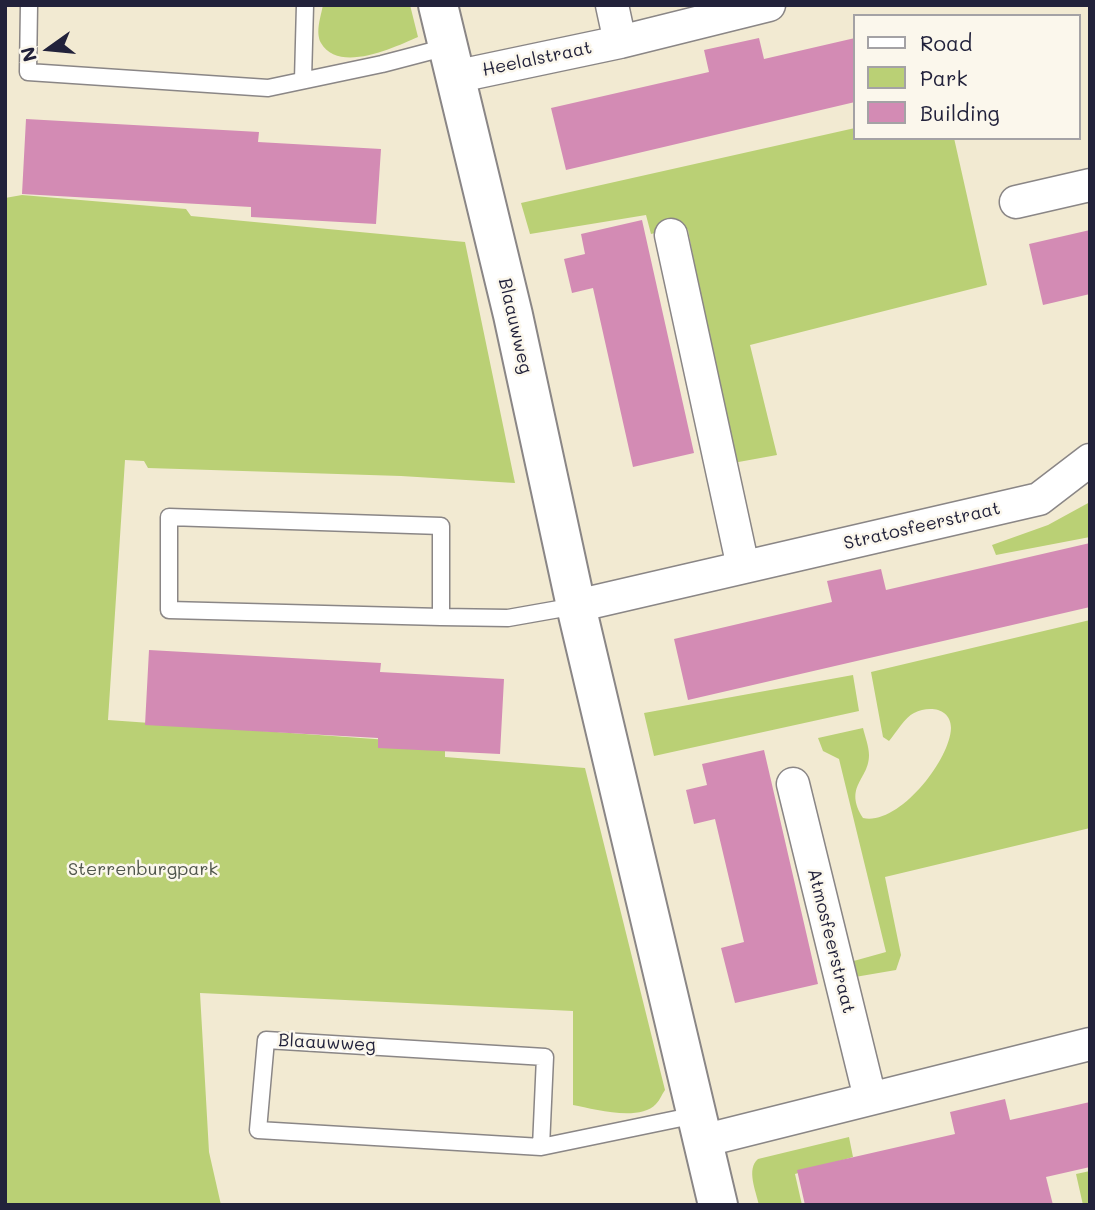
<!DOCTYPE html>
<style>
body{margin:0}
#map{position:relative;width:1095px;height:1210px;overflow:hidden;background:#f2ead2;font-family:Mali,sans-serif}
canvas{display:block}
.frame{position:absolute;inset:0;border:7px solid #22223b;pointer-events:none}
.legend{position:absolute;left:853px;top:14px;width:228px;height:126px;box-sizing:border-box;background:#fbf7ec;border:2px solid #a4a2a5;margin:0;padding:9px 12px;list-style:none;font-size:21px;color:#22223b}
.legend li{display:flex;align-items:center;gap:14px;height:35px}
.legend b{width:35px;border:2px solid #a4a2a5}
.north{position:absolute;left:14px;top:14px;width:70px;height:70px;-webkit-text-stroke:5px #fbf7ec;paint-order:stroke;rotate:255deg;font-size:19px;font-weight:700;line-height:28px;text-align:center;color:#22223b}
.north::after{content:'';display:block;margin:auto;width:24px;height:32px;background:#22223b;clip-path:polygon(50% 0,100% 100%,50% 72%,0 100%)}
</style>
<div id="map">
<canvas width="1095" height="1210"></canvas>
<div class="frame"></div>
<ul class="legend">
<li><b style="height:9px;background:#fff"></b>Road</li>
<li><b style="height:19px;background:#bad075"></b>Park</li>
<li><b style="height:19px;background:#d38bb4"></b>Building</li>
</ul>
<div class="north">N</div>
</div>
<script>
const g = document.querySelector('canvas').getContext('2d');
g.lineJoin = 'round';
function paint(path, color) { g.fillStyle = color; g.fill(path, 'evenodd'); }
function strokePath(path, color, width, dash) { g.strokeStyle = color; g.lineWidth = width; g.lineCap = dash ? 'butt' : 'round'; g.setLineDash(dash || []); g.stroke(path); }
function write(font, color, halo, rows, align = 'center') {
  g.font = font + ' Mali,sans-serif'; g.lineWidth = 5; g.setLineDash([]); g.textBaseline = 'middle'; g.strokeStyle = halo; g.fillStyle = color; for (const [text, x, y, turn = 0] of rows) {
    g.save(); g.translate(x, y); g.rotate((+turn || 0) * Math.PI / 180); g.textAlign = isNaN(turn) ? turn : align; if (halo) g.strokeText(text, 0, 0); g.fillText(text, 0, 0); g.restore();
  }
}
paint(new Path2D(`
 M323,5H410L418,37C395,47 339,74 321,43C315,32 321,16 323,5Z
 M855,128V138H954L987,285L750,345L777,455L733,463L688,230L684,226L651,234L646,215L530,234L521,203Z
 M22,195L186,209L191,216L465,242L515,483L401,476L148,468L144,461L125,460L108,720L445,744V757L585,768L665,1090C662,1094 660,1100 656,1104C639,1122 594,1109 573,1105V1011L200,993L209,1152L221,1205H5V198Z
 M1090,502V537L996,555L992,545L1048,525Z
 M1090,620V828L885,877L901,955L896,970L855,977L850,962L886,952L839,759L823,751L818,738L863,728C865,736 869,747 869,755C869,780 843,786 863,818C898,826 950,761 951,728C951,708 929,705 914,713C905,717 896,733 889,741L883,737L871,672Z
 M853,675L859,711L654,756L644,713Z
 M849,1137L853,1157L795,1174L802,1205H759C756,1191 746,1169 758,1159Z
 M1090,1171V1205H1083L1076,1174Z`), '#bad075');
paint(new Path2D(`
 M759,38L764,59L855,38V102L566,170L551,108L709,72L704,50Z
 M26,119L259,132L258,142L381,149L376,224L251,217V207L22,194Z
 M642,220L694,453L633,467L593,288L572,293L564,259L585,254L581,234Z
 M1090,230V294L1043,305L1029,244Z
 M1090,543V607L688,700L674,639L832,602L827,581L881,569L886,590Z
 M149,650L381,663L380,672L504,679L500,754L378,748V738L145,725Z
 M764,750L818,984L735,1003L721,948L744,942L715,819L694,824L686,790L707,785L702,764Z
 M1005,1099L1010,1120L1090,1102V1167L1046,1177L1053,1205H805L797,1170L955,1134L950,1112Z`), '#d38bb4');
const service = new Path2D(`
 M29,5L28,72L268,88L382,64L447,47
 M303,80L305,5
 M169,517L441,526V617L169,610Z
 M441,617L508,618L576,606
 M266,1040L545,1057L541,1147L258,1130Z
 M541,1147L696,1115`);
const minor = new Path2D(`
 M612,5L620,42
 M454,77L620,42L769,5
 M1016,202L1090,185
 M671,235L743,567
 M576,606L1039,499L1090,460
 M793,784L870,1098
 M702,1141L1090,1044`);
const tertiary = new Path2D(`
 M438,5L513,315L576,606L718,1205`);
strokePath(service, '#8a8686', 19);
strokePath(minor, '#8a8686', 35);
strokePath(tertiary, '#8a8686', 42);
strokePath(service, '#fff', 16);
strokePath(minor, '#fff', 32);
strokePath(tertiary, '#fff', 38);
write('18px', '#22223b', '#fbf7ec', [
 ["Heelalstraat",537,59,-12],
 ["Blaauwweg",515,326,77],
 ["Stratosfeerstraat",922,526,-13],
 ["Atmosfeerstraat",831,941,76],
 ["Blaauwweg",327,1043,3]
]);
write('18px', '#50564c', '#fbf7ec', [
 ["Sterrenburgpark",143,869]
]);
</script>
